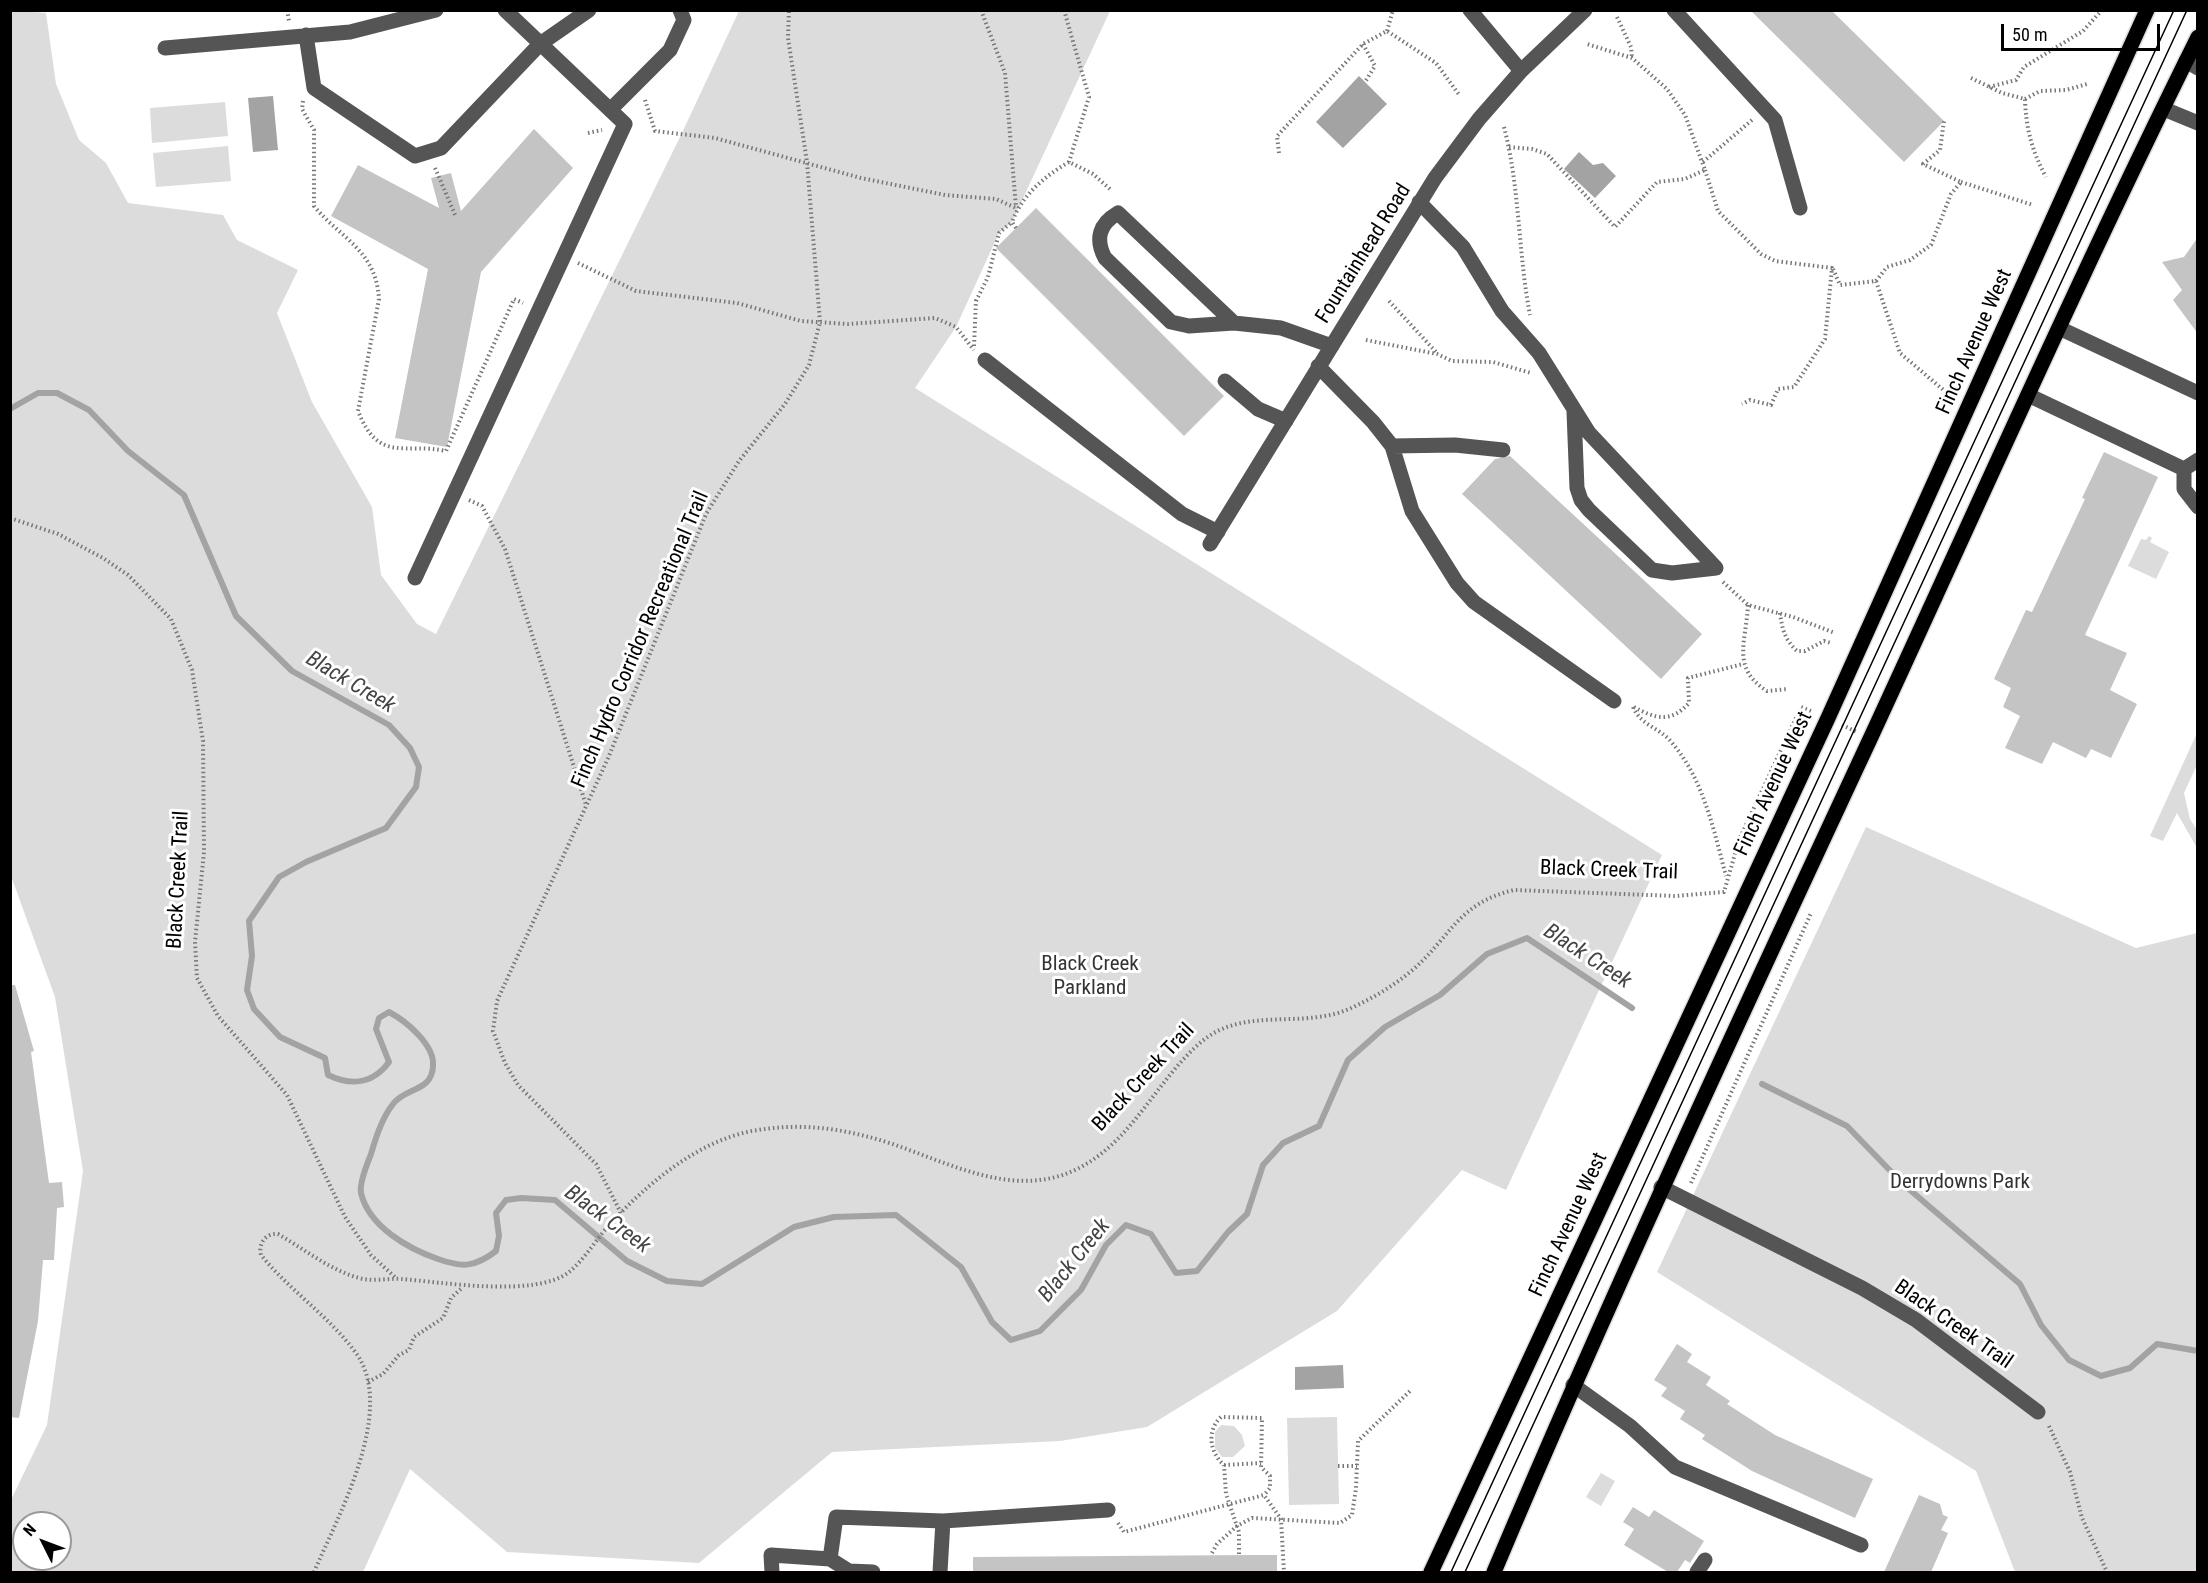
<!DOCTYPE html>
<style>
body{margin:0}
#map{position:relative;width:2208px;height:1583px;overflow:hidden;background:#fff;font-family:"Roboto Condensed",sans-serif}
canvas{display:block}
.frame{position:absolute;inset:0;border:12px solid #000;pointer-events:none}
.north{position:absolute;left:12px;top:1511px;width:60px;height:60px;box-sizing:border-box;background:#fff;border:2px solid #999;border-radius:50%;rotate:312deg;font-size:16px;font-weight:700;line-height:24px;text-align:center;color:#000}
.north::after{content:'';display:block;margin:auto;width:21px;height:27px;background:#000;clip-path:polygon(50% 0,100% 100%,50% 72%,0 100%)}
.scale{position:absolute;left:2001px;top:24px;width:159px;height:27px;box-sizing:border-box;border:3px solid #000;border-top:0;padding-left:8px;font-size:18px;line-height:21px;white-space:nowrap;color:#000;-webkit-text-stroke:4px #fff;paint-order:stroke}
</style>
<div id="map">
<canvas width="2208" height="1583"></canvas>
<div class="frame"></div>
<div class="north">N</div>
<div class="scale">50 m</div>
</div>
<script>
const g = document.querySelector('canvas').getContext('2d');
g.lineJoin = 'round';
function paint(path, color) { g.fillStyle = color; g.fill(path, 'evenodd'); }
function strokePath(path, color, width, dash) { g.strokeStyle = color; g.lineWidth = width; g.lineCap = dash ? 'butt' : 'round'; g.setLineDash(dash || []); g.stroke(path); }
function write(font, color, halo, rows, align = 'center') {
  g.font = font + ' "Roboto Condensed",sans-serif'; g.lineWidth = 6; g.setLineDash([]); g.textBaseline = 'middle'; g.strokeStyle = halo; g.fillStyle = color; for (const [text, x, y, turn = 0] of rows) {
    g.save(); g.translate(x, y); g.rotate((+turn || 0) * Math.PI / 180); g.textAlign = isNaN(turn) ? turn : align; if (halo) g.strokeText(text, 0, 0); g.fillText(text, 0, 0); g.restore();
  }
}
paint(new Path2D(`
 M11,10L46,13L56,84L79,140L106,163L128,203L223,215L237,240L298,270L277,313L312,402L372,507L381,575L417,624L436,634L681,135L739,11H1110L1012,222L999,233L956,327L915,388L1662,855L1506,1190L1462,1170L1337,1311L1147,1427L1060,1441L832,1452L699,1563L507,1552L410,1469L363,1572H11V1500L47,1425L83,1171L55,997L11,876ZM24,1523H60V1559H24Z
 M225,102L228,136L152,143L150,108Z
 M228,146L231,181L156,187L153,153Z
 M2149,536L2152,538L2150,542L2169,552L2156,579L2128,566L2141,539L2146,540Z
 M2197,733V765L2184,793L2190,819L2197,830V848L2177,813L2163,841L2150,836Z
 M1866,827L2136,948L2197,933V1572H2015L1976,1471L1657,1272Z
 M1337,1417L1339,1504L1289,1505L1287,1418Z
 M1221,1425L1234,1426L1242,1435L1245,1446L1233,1457H1222L1215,1448V1432Z
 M1601,1473L1615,1481L1601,1506L1586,1497Z`), '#dcdcdc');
paint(new Path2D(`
 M1359,76L1387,104L1343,148L1316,122Z
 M273,96L278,150L253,152L248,98Z
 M1579,152L1593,165L1603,163L1616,176L1595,198L1564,169Z
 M1343,1365L1344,1388L1295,1390V1367Z`), '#a3a3a3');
strokePath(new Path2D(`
 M10,409L38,393H57L89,410L128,451L184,495L236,616L292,671L389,725L410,748L419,767L416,787L386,828L306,862L279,877L249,921L252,956L247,990L254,1009L280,1037L325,1058L328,1075C351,1086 373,1084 389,1062L376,1029L379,1018L389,1012C406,1021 435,1045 433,1066C432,1092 406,1087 393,1104C382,1118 376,1137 371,1154C367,1164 359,1183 361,1193C369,1227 409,1249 438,1259C463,1268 475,1267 496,1251L499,1236L496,1213L506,1200L521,1198L555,1200L627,1261L667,1281L702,1284L794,1227L834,1217L896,1215L961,1267L992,1322L1011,1340L1040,1331L1081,1290L1106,1245L1126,1225L1151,1234L1176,1273L1197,1271L1228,1232L1247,1214L1263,1165L1283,1143L1319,1126L1348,1060L1385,1027L1440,995L1487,954L1527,938L1632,1008
 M1762,1084L1847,1126L1903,1184L2020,1284L2041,1325L2069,1360L2101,1376L2130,1368L2157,1344L2198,1351`), '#a3a3a3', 6);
paint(new Path2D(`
 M1750,10H1831L1944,121L1904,162Z
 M534,129L573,168L481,272L447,447L395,438L428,269L331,216L358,165L439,208L431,178L451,173L461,211Z
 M1036,208L1224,396L1184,436L996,248Z
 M2198,237V334L2173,300L2182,290L2162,262L2184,257Z
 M2104,452L2158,477L2085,635L2127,653L2110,690L2137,704L2111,758L2091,749L2086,758L2053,742L2042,764L2005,748L2020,716L2003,707L2011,688L1994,679L2026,610L2032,612L2085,499L2082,498Z
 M1510,456L1702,634L1661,679L1462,494L1495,459Z
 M10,985H15L34,1051L31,1052L49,1183L62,1182L64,1207L57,1208L54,1260H43L38,1321L19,1418L10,1417Z
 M1677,1344L1692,1354L1687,1362L1711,1377L1706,1385L1730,1401L1727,1404L1775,1435L1873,1479L1855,1518L1752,1471L1702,1439L1705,1435L1680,1419L1685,1411L1661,1396L1667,1388L1654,1380Z
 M1919,1495L1940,1504L1943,1515L1948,1517L1941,1530L1948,1533L1931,1572H1884Z
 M1633,1507L1649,1517L1654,1510L1704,1541L1690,1563L1685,1560L1677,1572H1668L1624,1545L1634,1529L1623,1522Z
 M1252,1555H1277V1572H973V1557Z`), '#c4c4c4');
const major = new Path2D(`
 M1431,1572L1828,718L2147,10
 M1494,1572C1613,1290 1742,1014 1871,737C1979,503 2083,268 2198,37`);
strokePath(major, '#dbdbdb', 18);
strokePath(new Path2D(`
 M287,10L289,21
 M981,10L1005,73L1016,208
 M1064,10L1089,97L1069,162
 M1617,17L1631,47L1632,58
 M1387,31L1393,10
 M1363,44L1375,66L1365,82
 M1971,78L2002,93L2025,99C2026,129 2032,151 2046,177
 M1989,87L2016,80L2024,67L2083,31L2102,10
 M2025,99L2040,91L2066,90L2087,84
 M645,100L655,131L715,138L861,178L945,195L996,199L1016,208
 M303,101L302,109L314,130V206C341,239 376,250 379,299L358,411C379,464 404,442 446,451L514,299L523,303
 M1504,127C1520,188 1518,253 1530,315
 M588,133L602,130
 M1509,147L1532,149L1547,154L1615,227L1657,182L1685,179L1705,170L1685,115L1667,89L1632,58L1587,44
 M1279,153L1277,136L1363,44L1387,31L1436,63L1460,96
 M1703,162L1752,120
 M435,168L456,217
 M1705,170L1718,211L1761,254L1775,261L1832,268L1825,339L1794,387L1778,389L1771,405L1750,400L1742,404
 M1961,182L2033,205
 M1016,228L1012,222C1022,195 1045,176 1069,162L1093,174L1110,189
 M578,263L636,291L737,303L801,321L848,324L935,318L956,327L974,350
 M1833,269L1840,285L1876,281L1900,353L1947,393
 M1876,281L1887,267L1910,260L1931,245L1951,194L1961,182L1923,164L1940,150L1944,121
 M1389,301L1437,353
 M1366,340L1437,354L1452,361L1493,362L1531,373
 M974,346L976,301L988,277L999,233L1012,222
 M469,500L482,506L505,549L586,805
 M10,518L58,534L103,558L128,575L171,619L192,670L203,741L204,852L195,942L197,978L218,1016L287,1095L345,1217L371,1255L396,1278
 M1723,582L1748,605L1793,617L1835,633
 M1748,605C1746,643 1731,668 1767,691L1788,689
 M1780,613C1782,629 1785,640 1797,651H1805L1824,641L1831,643
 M1633,707C1642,727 1660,727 1673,744C1704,781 1714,831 1726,876
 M1634,707C1656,719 1671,723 1689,703L1688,678L1743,664
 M1842,725L1857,732
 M1691,1183L1811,913
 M621,1213L596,1164L518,1085L505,1063L493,1031L497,1001L609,756L706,514L739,461L785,404L809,365L820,322L807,162L788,38L789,10
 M368,1382L383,1374L399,1355L409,1350L414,1337L443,1318L451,1298L463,1287
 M2049,1426L2070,1472L2082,1518L2107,1572
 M1224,1465L1261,1463
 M1338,1466H1357
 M1118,1523L1124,1532L1264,1495L1281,1519L1284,1572
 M1212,1553L1217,1544L1237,1526L1252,1518L1340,1523L1352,1515L1356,1488L1358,1441L1410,1391
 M1239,1554V1532L1226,1494L1224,1465C1210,1453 1206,1431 1221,1417L1262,1418L1261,1467L1270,1476V1488L1264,1495
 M314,1572C338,1516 397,1410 356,1353C329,1316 289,1290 261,1255C258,1243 266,1233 278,1234C304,1249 330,1270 359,1278C374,1282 387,1278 401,1279C442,1282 536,1298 569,1272C585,1259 597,1238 611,1223C647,1184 698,1141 752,1131C791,1124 826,1126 865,1136C933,1152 1006,1204 1077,1169C1132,1142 1156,1081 1200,1043C1243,1005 1300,1030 1349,1009C1371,999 1392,987 1410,972C1450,939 1457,903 1514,890L1676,896L1724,892L1739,840L1801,707L1813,712`), '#777', 4, [1.5, 3]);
strokePath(new Path2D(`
 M1470,10L1521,71
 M1674,10L1775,120L1800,208
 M306,35L314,88L415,156L441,148L540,44L589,10
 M165,48L350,32L436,10
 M2186,61L2198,68
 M2164,109L2198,123
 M610,110L670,50L684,20L680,10
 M1419,202L1463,247L1502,311L1539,353L1589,433L1716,568
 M1234,323L1189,326L1171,322L1105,258C1095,239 1099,224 1118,213L1234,323L1281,328L1332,346
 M2059,328L2198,393
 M985,360L1182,514L1218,532
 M1318,366L1373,422L1392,446L1412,511L1457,583L1474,602L1614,701
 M1225,381L1258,409L1286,421
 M2028,395L2184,469
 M1574,412L1577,488L1581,500L1589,510L1652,570L1672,573L1716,568
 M1392,446L1455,445L1503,450
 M2184,469V489L2198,507
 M2184,469L2198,460
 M1210,544L1435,178L1479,119L1521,71L1585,10
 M415,578L625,124L505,10
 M1661,1187L1862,1288L1916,1320L2038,1412
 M1573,1385L1630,1426L1675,1467L1861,1545
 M943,1521L1108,1510
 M830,1559L836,1517L943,1521L940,1572
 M772,1572L771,1555L830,1559L849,1571L873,1572
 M1697,1572L1705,1560`), '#555', 15);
strokePath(major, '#000', 15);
strokePath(new Path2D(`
 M1451,1572L2174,10
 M1465,1572L2187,10`), '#000', 1.5);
write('21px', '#000', '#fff', [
 ["Fountainhead Road",1364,254,-58],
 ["Finch Avenue West",1975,342,-66],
 ["Finch Hydro Corridor Recreational Trail",641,640,-67],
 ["Finch Avenue West",1774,784,-65],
 ["Black Creek Trail",1609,871,2],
 ["Black Creek Trail",179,880,-87],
 ["Black Creek Trail",1144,1078,-47],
 ["Finch Avenue West",1569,1225,-65],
 ["Black Creek Trail",1953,1325,35]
]);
write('21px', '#333', '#fff', [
 ["Black Creek",1090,965],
 ["Parkland",1090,989],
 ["Derrydowns Park",1960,1183]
]);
write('italic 22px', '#444', '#fff', [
 ["Black Creek",350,683,31],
 ["Black Creek",1587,957,33],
 ["Black Creek",607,1220,36],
 ["Black Creek",1075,1261,-51]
]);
</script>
